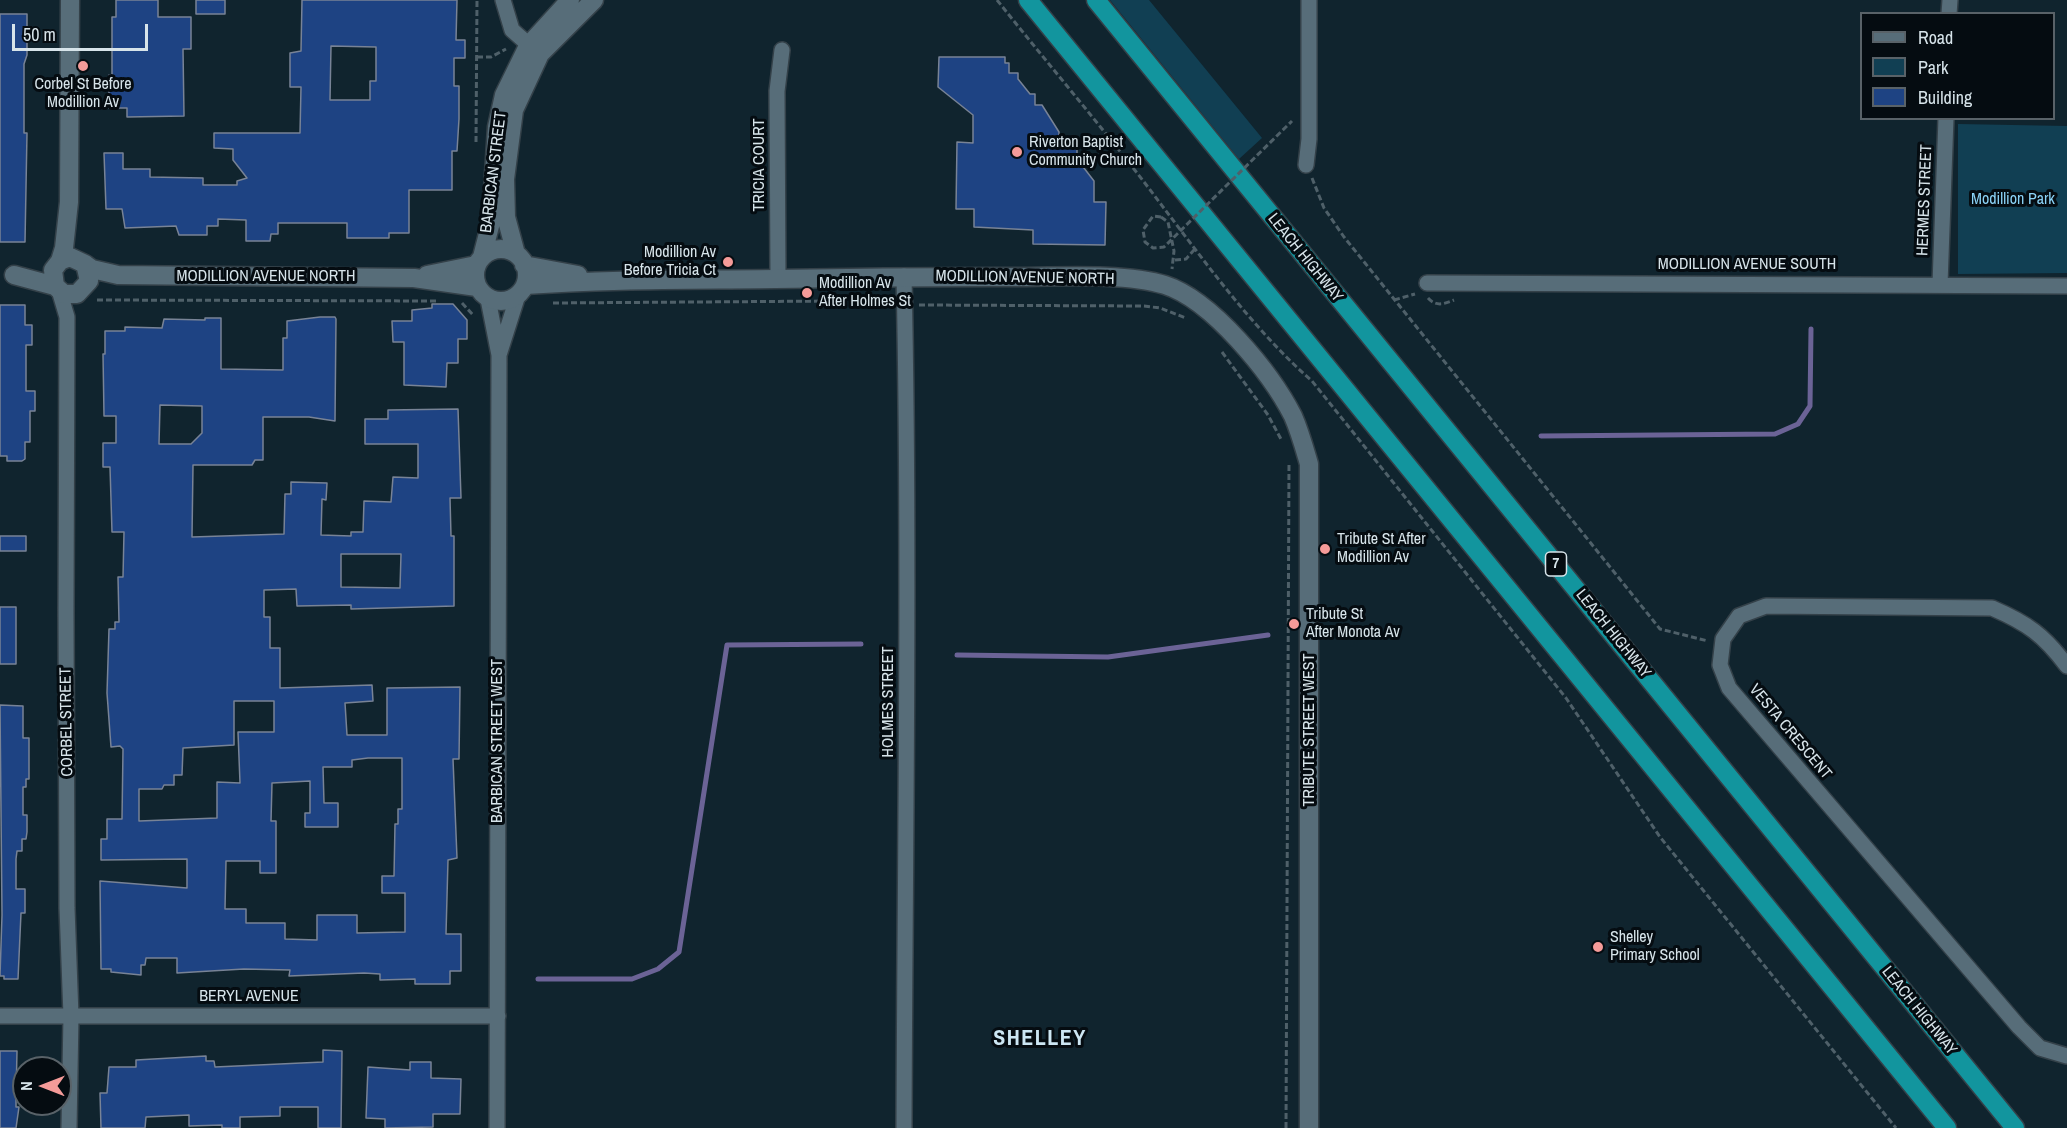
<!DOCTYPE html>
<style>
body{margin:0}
#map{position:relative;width:2067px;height:1128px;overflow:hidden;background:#10242e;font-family:"Archivo Narrow",sans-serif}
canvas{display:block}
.legend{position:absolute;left:1860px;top:12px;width:195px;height:108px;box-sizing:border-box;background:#050c11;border:2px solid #596268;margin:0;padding:8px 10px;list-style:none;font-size:18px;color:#d7e4ea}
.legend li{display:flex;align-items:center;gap:12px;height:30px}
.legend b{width:30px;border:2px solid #596268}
.north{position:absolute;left:12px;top:1056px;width:60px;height:60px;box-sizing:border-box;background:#050c11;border:2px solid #596268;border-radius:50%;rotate:270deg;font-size:16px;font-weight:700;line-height:24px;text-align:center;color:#d7e4ea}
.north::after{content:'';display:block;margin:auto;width:21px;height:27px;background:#f59b99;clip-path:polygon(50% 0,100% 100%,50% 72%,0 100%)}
.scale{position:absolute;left:12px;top:24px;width:136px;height:27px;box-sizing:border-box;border:3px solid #d7e4ea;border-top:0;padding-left:8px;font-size:18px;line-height:21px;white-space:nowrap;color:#d7e4ea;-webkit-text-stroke:4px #050c11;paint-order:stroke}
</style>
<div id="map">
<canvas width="2067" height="1128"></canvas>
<ul class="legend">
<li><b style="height:8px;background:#576d79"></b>Road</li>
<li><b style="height:16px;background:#113f53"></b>Park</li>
<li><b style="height:16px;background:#1e4383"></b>Building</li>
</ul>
<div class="north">N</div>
<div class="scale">50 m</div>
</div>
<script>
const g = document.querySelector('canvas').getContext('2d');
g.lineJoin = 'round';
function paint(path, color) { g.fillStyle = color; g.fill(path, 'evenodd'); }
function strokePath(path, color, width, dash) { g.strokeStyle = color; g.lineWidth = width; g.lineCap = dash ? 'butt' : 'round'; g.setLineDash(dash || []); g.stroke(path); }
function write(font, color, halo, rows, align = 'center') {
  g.font = font + ' "Archivo Narrow",sans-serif'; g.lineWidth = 6; g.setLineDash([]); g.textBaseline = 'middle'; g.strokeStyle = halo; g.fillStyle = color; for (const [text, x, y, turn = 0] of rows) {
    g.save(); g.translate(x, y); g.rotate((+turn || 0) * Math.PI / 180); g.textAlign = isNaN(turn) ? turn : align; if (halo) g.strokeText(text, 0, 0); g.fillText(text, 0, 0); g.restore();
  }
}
paint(new Path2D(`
 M1110,0H1149L1262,138L1239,159Z
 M1958,124L2067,126V273L1958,274Z`), '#113f53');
strokePath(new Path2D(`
 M1541,436L1775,434L1798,424L1810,406L1811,329
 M957,655L1108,657L1268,635
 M538,979H632L658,969L679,952L727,645L861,644`), '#6b6396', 5);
const building = new Path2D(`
 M116,0H158V17H191V49H183L184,116L127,117V108H109V75H112V17H116Z
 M196,0H225V14H196Z
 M302,0H457L456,40H465V58H454V86H459V119L457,151H452V190H409V233H389V238H347V223H278V234H271L270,241H246V220L218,219V226H207V235H179L176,226L125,228L122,209H106L104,153H123V169H150V177L203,178V185H237V181L247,178L233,160V149L214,148V133H300L301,87H290V53L301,51ZM331,46L376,47V81H370V100H330Z
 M0,14H27V55L24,64V133H27L25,242H0Z
 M939,57H1005V63H1009V73H1018V79L1030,94H1035V105H1042L1059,132V144L1077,145V159L1094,181V202H1106L1105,245L1033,244V230L974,227V209H956L957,142L973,143V115L938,87Z
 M432,304H453L467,320V339H458V363H447L446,387L404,385V342H393L392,321H412V310L432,308Z
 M0,305H25V325H32V345H26V391H35V411H30V442H25V459L22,461H7V456H0Z
 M320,317H335L336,319L335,421L309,417H263V460H255L252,465H193L192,537L284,534L285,494H291V482L327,483L326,500L322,499L321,535L351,536V532H363L364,501L391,502L393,477L418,478V444H365V419H388V410L458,409L461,498H450L451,536H454V606L351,609V605L297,606L296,589L264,590V617H270V648H280V688L372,685L373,701L345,703L347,735H387V688L460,687L459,759H453L457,858L448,860L446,934H461V971H450V984H415V979L380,980V974L364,973L289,976L290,970L244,969L177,973V958H146L145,965H141V975L111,972V969H101L100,881L187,888V859L101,860V839H107V819H122L123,749L120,746L111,747L107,693L109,629H115V622H119L118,577H123L124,532H112L110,467H103V443H116V416H104L103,354H105V331H125V327L162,328L164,319L205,320V318H221V369L283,370V338H287V321ZM160,405L202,406V433L191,444H159ZM341,554H401L400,588L341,587ZM234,701H274V732H238L240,783L217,782V818L139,821V789H162L164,785H174V775H182L183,748L234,745ZM368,758H402V809H398V824H395L394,876H382V893H405V932L357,933V915H317V940L285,939V923H246V909H225L226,861H260V873H276V821H271L272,783L310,781V813H305V827H338V803H324L323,767H352V760Z
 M0,536H26V551H0Z
 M0,607H16V664H0Z
 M0,705L23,706V738H29V779H26V787H23V815H27V832L26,839H22V851H17L16,859V889H25V913H21L18,979H4V976H0L2,915Z
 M323,1050L342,1051L341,1128H318V1107H280V1116L240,1117V1128H222V1125L189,1126V1115L146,1117L145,1128H101L100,1093H107L109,1067H136V1060L206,1056V1061H214L215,1067L323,1062Z
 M0,1051H17L16,1097V1107H19L16,1128H0Z
 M410,1062H431V1078L461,1079L460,1114H433V1127L385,1128V1119L366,1118L368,1067L410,1070Z`);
paint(building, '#1e4383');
strokePath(building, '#788396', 1.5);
const minor = new Path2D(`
 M503,0L512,30L537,52
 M1949,14L1950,0
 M1306,165L1309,139V0
 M778,279L777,91L782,50
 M1427,283L2067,286
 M1940,284L1946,118
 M59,290L67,317L66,610L67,908L71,1016L69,1128
 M488,299L499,355L497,1128
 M499,355L518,295
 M2067,666C2044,635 2027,623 1992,608L1766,606L1739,616L1723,639L1720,665L1729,688L2019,1027L2040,1048L2067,1056
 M0,1016H498
 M904,1128C905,844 910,560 904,276`);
const tertiary = new Path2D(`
 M475 275a26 26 0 1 1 52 0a26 26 0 1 1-52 0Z
 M516,254L506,217L505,179L514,110L540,54L594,0
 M482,257L491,222L497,127L504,95L528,46L570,0
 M60,261L64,248L69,202L70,0
 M85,264L92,269L118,275L414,278L477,287
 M524,265L578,275
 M14,275L55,286L64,294H77L89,281L85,264L70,257L60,261L53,270L55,286
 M427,275L476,265
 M525,285C608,279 691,280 775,279C848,278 920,277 993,277C1041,278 1121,271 1165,285C1212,300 1271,373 1293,416C1300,432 1304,447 1309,464V1128`);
const trunk = new Path2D(`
 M1028,0L1947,1128
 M1096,0L2015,1128`);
strokePath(minor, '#344149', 18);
strokePath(tertiary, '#344149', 21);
strokePath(trunk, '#344149', 21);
strokePath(new Path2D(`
 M997,0C1052,69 1110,136 1163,207C1208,266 1256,332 1312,381L1566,698L1660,837L1896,1128
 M477,57H491L506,49
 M476,142L477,0
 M1312,178L1324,208L1344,237L1660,629L1708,641
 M1161,217L1168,222L1174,251L1172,269
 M1175,260L1186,259L1194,250
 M1428,298C1436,307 1444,304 1454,300
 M97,300L438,301
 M1394,300L1415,294
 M462,303L474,316
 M553,303L837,301L888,305
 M919,305L1144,306L1160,308L1186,318
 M1222,352L1268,415L1282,441
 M1286,1128L1289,464`), '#4f6069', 3, [6, 3]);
strokePath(minor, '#576d79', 15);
strokePath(tertiary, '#576d79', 18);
strokePath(trunk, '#12959e', 18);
strokePath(new Path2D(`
 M1161,217L1153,216L1143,230L1145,242L1153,248L1164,247L1292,121`), '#4f6069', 3, [6, 3]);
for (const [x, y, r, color] of [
 [83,66,6,"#f59b99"],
 [1017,152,6,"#f59b99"],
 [728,262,6,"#f59b99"],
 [807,293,6,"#f59b99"],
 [1325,549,6,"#f59b99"],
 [1294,624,6,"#f59b99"],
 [1598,947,6,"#f59b99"]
]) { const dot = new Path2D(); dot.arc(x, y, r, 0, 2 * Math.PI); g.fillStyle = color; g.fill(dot); strokePath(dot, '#050c11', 2); }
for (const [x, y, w] of [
 [1556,564,21]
]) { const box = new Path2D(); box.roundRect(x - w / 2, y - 12, w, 24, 4.5); g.fillStyle = '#050c11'; g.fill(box); strokePath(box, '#d7e4ea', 1.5); }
write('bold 15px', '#d7e4ea', null, [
 ["7",1556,564]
]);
write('16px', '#d7e4ea', '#050c11', [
 ["Corbel St Before",83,85,"center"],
 ["Modillion Av",83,103,"center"],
 ["Riverton Baptist",1029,143],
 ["Community Church",1029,161],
 ["Modillion Av",716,253,"right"],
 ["Before Tricia Ct",716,271,"right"],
 ["Modillion Av",819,284],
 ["After Holmes St",819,302],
 ["Tribute St After",1337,540],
 ["Modillion Av",1337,558],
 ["Tribute St",1306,615],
 ["After Monota Av",1306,633],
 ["Shelley",1610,938],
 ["Primary School",1610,956]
], 'left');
write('16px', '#d7e4ea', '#050c11', [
 ["TRICIA COURT",760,165,-90],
 ["BARBICAN STREET",494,172,-83],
 ["HERMES STREET",1925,200,-88],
 ["LEACH HIGHWAY",1305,258,51],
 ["MODILLION AVENUE SOUTH",1747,265],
 ["MODILLION AVENUE NORTH",266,277],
 ["MODILLION AVENUE NORTH",1025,278,1],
 ["LEACH HIGHWAY",1613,634,51],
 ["HOLMES STREET",889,702,-90],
 ["CORBEL STREET",67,722,-91],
 ["TRIBUTE STREET WEST",1310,730,-90],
 ["VESTA CRESCENT",1790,732,50],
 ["BARBICAN STREET WEST",498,741,-90],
 ["BERYL AVENUE",249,997],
 ["LEACH HIGHWAY",1919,1011,51]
]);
write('16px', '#8bd3f7', '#050c11', [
 ["Modillion Park",2013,200]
]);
g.letterSpacing = '1.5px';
write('bold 22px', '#cce6f3', '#050c11', [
 ["SHELLEY",1040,1039]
]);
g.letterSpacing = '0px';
</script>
